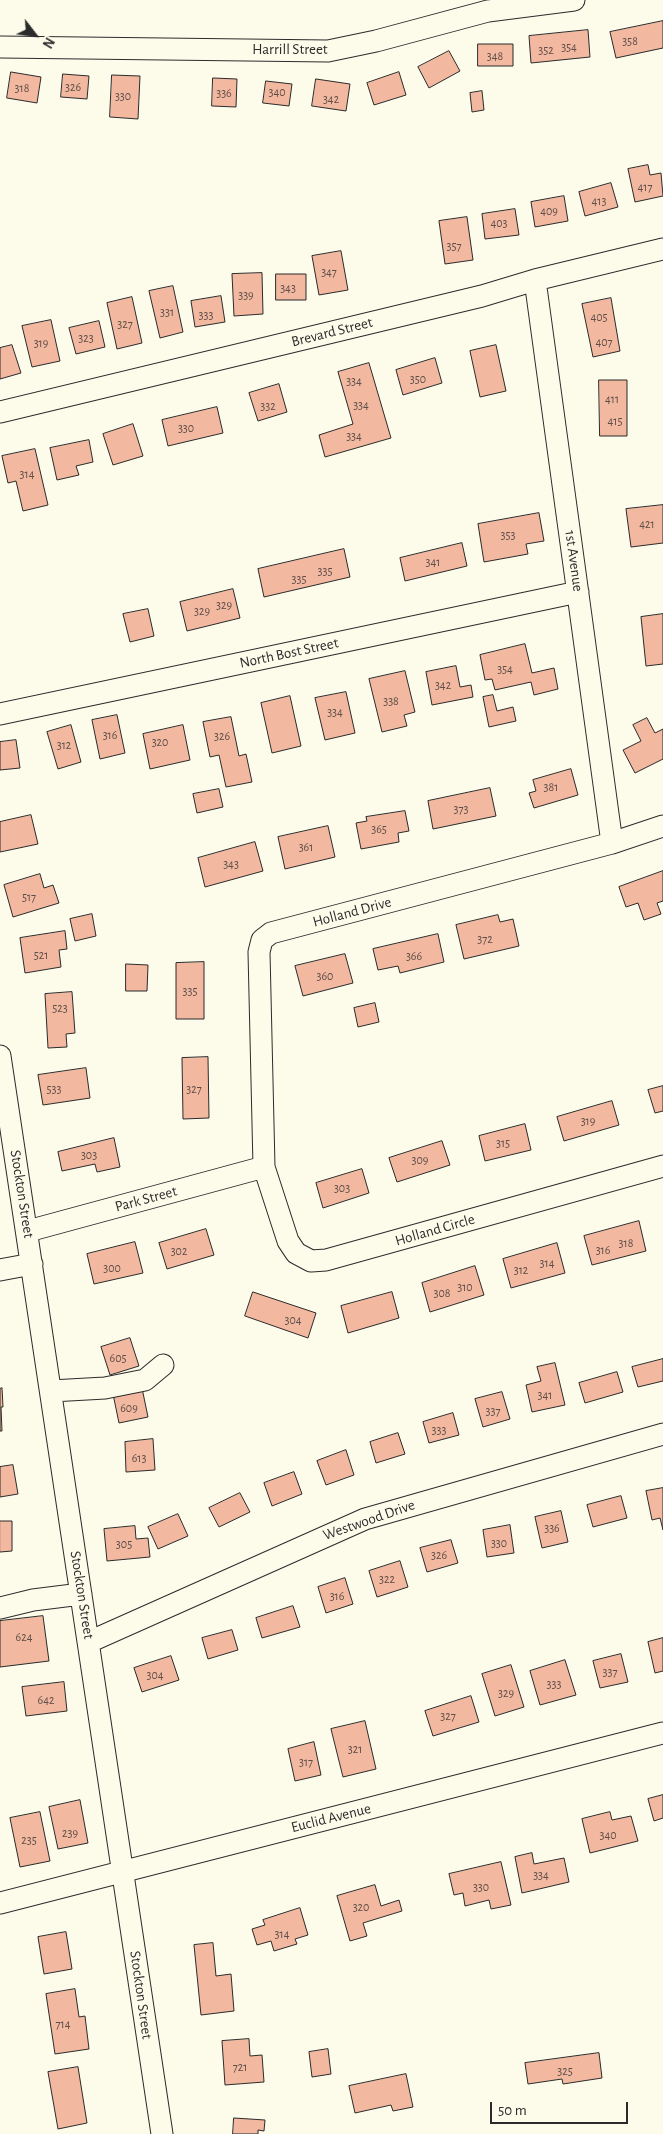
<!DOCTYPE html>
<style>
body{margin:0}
#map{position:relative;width:663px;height:2134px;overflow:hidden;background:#fdfbea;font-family:"Alegreya Sans",sans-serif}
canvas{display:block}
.north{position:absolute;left:10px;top:10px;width:50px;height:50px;-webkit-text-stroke:4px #fdfbea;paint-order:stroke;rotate:120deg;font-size:14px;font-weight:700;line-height:20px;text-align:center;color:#2b2b2b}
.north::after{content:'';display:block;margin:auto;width:18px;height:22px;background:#2b2b2b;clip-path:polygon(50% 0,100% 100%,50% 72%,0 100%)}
.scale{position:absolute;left:490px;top:2102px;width:138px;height:22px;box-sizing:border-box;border:2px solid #2b2b2b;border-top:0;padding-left:6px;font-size:15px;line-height:18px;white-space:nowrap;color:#2b2b2b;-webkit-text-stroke:4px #fdfbea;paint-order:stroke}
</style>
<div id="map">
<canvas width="663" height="2134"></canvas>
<div class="north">N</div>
<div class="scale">50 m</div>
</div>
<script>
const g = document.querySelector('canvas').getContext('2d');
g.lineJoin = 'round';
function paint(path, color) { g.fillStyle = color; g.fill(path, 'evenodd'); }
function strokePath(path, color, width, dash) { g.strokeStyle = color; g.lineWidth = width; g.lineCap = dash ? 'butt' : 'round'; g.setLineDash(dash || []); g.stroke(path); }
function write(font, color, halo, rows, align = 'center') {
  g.font = font + ' "Alegreya Sans",sans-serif'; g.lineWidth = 4; g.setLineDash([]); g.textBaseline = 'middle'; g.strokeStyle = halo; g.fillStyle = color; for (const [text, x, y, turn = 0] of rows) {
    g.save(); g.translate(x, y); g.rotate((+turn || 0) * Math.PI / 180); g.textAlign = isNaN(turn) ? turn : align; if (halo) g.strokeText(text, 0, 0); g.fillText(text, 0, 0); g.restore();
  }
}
const building = new Path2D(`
 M663,21V48L616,58L610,32Z
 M588,30L590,57L531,63L529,36Z
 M478,44H513V66H478Z
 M449,51L460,71L429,88L418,67Z
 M11,72L41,77L37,103L7,98Z
 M399,72L406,95L374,105L367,83Z
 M63,74L89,76L87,99L61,97Z
 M112,75L140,76L138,119L110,117Z
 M213,78L237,79L236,107L212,106Z
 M316,79L350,84L346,111L312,106Z
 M266,81L292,84L289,106L263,103Z
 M482,91L484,110L472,112L470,93Z
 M648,165L650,175L661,173L663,196L635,202L628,169Z
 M611,183L618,207L585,216L579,192Z
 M564,196L568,221L535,227L531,202Z
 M515,209L519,235L485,239L482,214Z
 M467,217L473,260L445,264L439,221Z
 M341,251L348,290L319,295L312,256Z
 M262,273L263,314L234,316L232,274Z
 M276,274H306V300H276Z
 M173,286L183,332L160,338L149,291Z
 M221,296L225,322L195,327L191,301Z
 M132,297L142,343L117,349L107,303Z
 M611,298L620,351L593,357L582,304Z
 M51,320L60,361L32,367L22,326Z
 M99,321L105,347L76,354L69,328Z
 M12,345L21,373L0,379V348Z
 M496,345L506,391L480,397L470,351Z
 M435,358L442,383L403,395L396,370Z
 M369,363L391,438L325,457L319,435L353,424L338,372Z
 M599,380H627V436H600Z
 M279,384L287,412L258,421L249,393Z
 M217,407L223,433L168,446L162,420Z
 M133,424L143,456L113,465L103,434Z
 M89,440L93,462L76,466L79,475L57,480L50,448Z
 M35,449L48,505L23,511L16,481L8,483L2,456Z
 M663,505V543L631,547L626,509Z
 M539,513L544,541L526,544L528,554L484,562L478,524Z
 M462,543L467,566L405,581L400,558Z
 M344,549L350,577L264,597L258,569Z
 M233,589L240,618L187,631L180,602Z
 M148,609L154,636L130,642L123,614Z
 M663,614V664L646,666L641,617Z
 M525,644L532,673L554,668L558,689L534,695L531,682L495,690L492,679L485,680L480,655Z
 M456,666L460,687L471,685L473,697L432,705L426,672Z
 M405,671L415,712L404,715L407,726L382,732L369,679Z
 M346,692L355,733L325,740L315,698Z
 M493,695L497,711L513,707L516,721L489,727L483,697Z
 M290,696L301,746L272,753L261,703Z
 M117,715L125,753L100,759L92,720Z
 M231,717L239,756L246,754L252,782L226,787L219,755L210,757L203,722Z
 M647,718L655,733L663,729V759L635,773L623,750L641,741L633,725Z
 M71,725L81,762L58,769L47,732Z
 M183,725L190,760L150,769L143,734Z
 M16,740L20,768L0,770V742Z
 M571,769L578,795L534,808L529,793L536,791L533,780Z
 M490,788L496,816L433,829L428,801Z
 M219,789L223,807L197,813L193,794Z
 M405,811L409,831L398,833L399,842L361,849L356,823L367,821L366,817Z
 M31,815L38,844L0,852V822Z
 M328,826L335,857L285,869L278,837Z
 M255,842L263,871L205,887L198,858Z
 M663,871V901L657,903L661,914L644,920L638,903L626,907L619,887Z
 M40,874L44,888L53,885L59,903L13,917L4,885Z
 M92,914L96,936L75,941L70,919Z
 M498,915L500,922L513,919L519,946L464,959L456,925Z
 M65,931L67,949L59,950L61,967L25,973L20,938Z
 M438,934L444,962L400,973L398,966L378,970L373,949Z
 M345,954L353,983L303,996L295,966Z
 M204,962V1019H176V963Z
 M126,964L148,965L147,991H126Z
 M72,992L75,1033L66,1034L67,1047L48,1048L45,994Z
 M375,1003L379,1022L358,1027L354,1008Z
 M208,1057L209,1118L183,1119L182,1058Z
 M86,1068L90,1098L43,1105L38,1075Z
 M663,1086V1111L655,1113L648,1090Z
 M612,1101L619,1125L564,1141L557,1117Z
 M525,1124L531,1150L485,1161L479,1136Z
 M114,1138L120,1167L97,1172L95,1164L62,1171L58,1152Z
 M442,1141L450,1165L397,1182L389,1158Z
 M362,1169L369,1193L323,1208L316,1183Z
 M639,1221L646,1251L592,1265L584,1236Z
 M206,1229L214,1255L167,1269L159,1243Z
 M135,1242L143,1273L94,1284L87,1254Z
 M557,1243L565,1273L511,1288L503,1259Z
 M475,1266L484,1295L430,1312L422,1283Z
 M253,1292L316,1313L308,1338L245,1316Z
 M392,1292L399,1318L348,1333L341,1306Z
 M130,1338L139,1366L110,1375L101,1347Z
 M663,1359V1381L638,1387L632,1367Z
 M555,1363L565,1405L532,1412L526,1385L541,1381L537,1367Z
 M617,1372L623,1392L585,1403L579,1383Z
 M2,1388L3,1407H1L2,1431H0V1389Z
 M142,1388L148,1417L119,1423L113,1394Z
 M502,1392L510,1419L483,1427L475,1399Z
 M453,1413L459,1435L429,1443L423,1422Z
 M398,1433L405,1454L376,1463L370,1442Z
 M153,1439L155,1470L126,1472L125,1442Z
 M346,1450L354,1475L326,1485L317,1461Z
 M13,1465L18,1494L0,1497V1467Z
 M294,1472L302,1494L272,1506L264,1483Z
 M663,1488V1530L660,1518L652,1520L646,1491Z
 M240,1493L250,1512L219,1527L209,1508Z
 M621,1496L627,1518L593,1527L587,1505Z
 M561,1511L568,1542L542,1548L535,1517Z
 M178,1514L188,1536L158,1549L148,1527Z
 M0,1521H12V1551L0,1552Z
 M510,1525L514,1553L487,1557L483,1530Z
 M135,1526L136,1539L148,1538L150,1557L107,1561L104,1529Z
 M451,1540L458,1563L427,1572L420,1548Z
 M400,1561L408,1587L377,1597L369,1571Z
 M345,1578L353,1604L326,1613L318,1587Z
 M293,1606L300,1627L262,1638L256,1618Z
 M43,1616L49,1661L0,1667V1621Z
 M232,1630L238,1650L208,1659L202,1638Z
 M663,1638V1671L655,1673L648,1642Z
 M621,1654L628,1682L600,1688L593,1661Z
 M171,1656L179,1680L142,1692L134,1668Z
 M565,1660L576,1695L540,1705L530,1671Z
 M511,1665L524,1707L495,1716L482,1674Z
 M64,1682L67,1711L26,1716L22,1687Z
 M471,1696L479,1722L433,1736L425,1711Z
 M365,1721L376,1769L343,1777L331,1729Z
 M314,1742L321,1775L295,1781L288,1749Z
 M663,1795V1818L654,1821L648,1799Z
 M80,1800L88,1843L58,1849L49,1807Z
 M40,1812L50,1861L20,1867L10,1818Z
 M610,1812L612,1820L631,1816L638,1841L590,1853L582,1819Z
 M532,1853L534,1864L564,1858L569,1882L522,1893L515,1857Z
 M501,1862L511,1905L491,1909L489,1900L465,1906L463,1893L454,1895L449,1874Z
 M375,1885L381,1906L399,1900L402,1911L363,1923L367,1936L350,1941L337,1896Z
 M300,1908L308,1935L295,1939L297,1944L274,1951L271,1941L257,1945L252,1929L265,1925L263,1920Z
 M66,1932L72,1969L44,1974L38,1937Z
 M213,1943L216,1976L231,1974L234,2011L201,2015L194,1945Z
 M75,1989L79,2017L85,2016L89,2049L55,2054L46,1994Z
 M249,2039L250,2056L262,2055L264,2082L225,2085L222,2041Z
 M328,2049L331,2074L312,2077L309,2052Z
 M599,2053L602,2078L563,2084L562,2079L528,2084L525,2063Z
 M78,2067L87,2123L58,2129L48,2072Z
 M406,2074L413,2107L393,2111L391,2105L355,2113L349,2086Z
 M234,2118L265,2120L264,2131L258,2130V2134H233Z`);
paint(building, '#f2b8a0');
strokePath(building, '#2b2b2b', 1);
const minor = new Path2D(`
 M0,47L328,51L376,41L488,11L574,0
 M535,280L612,843
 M0,412L482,296L535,280L663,249
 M0,714L578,592
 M663,826L612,843L271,933L262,940L259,952L264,1167L288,1241L296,1253L311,1261L326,1260L663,1166
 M0,1056L162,2134
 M28,1231L264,1167
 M0,1270L32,1264
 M51,1391L105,1388L145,1380L163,1365
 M0,1608L33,1600L81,1594
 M89,1642L365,1519L663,1434
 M0,1903L663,1733`);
strokePath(minor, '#2b2b2b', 23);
strokePath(minor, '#fdfbea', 21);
write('12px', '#5d4e48', null, [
 ["358",630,41],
 ["354",569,47],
 ["352",546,50],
 ["348",495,56],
 ["326",73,87],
 ["318",22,88],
 ["340",277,92],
 ["336",224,93],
 ["330",123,96],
 ["342",331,99],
 ["417",645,187],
 ["413",599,201],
 ["409",549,211],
 ["403",499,223],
 ["357",454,246],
 ["347",329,272],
 ["343",288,288],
 ["339",246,295],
 ["331",167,312],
 ["333",206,315],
 ["405",599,317],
 ["327",125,324],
 ["323",86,338],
 ["407",604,342],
 ["319",41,343],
 ["350",418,379],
 ["334",354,381],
 ["411",612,399],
 ["334",361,405],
 ["332",268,406],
 ["415",615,421],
 ["330",186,428],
 ["334",354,436],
 ["314",27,474],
 ["421",647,524],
 ["353",508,535],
 ["341",433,562],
 ["335",325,571],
 ["335",299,579],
 ["329",224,605],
 ["329",202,611],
 ["354",505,669],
 ["342",443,685],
 ["338",391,701],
 ["334",335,712],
 ["316",110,735],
 ["326",222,736],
 ["320",160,742],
 ["312",64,745],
 ["381",551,787],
 ["373",461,809],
 ["365",379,829],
 ["361",306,847],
 ["343",231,864],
 ["517",29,897],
 ["372",485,939],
 ["521",41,955],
 ["366",414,956],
 ["360",325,976],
 ["335",190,991],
 ["523",60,1008],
 ["533",54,1089],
 ["327",194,1089],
 ["319",588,1121],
 ["315",503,1143],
 ["303",89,1155],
 ["309",420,1160],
 ["303",342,1188],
 ["318",626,1243],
 ["316",603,1250],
 ["302",179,1251],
 ["314",547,1263],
 ["300",112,1268],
 ["312",521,1270],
 ["310",465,1287],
 ["308",442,1293],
 ["304",293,1320],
 ["605",118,1358],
 ["341",545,1395],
 ["609",129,1408],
 ["337",493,1411],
 ["333",439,1430],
 ["613",139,1458],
 ["336",552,1528],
 ["330",499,1543],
 ["305",124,1544],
 ["326",439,1555],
 ["322",387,1579],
 ["316",337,1596],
 ["624",24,1637],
 ["337",610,1672],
 ["304",155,1675],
 ["333",554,1684],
 ["329",506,1693],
 ["642",46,1700],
 ["327",448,1716],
 ["321",355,1749],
 ["317",306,1762],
 ["239",70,1833],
 ["340",608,1835],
 ["235",29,1840],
 ["334",541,1875],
 ["330",481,1887],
 ["320",361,1907],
 ["314",282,1934],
 ["714",63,2024],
 ["721",240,2067],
 ["325",565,2071]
]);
write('15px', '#2b2b2b', '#fdfbea', [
 ["Harrill Street",290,49],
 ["Brevard Street",332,332,-14],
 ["1st Avenue",574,561,82],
 ["North Bost Street",289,653,-12],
 ["Holland Drive",352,912,-15],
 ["Stockton Street",22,1194,81],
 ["Park Street",146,1199,-15],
 ["Holland Circle",435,1230,-16],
 ["Westwood Drive",369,1520,-19],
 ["Stockton Street",82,1595,81],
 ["Euclid Avenue",331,1818,-14],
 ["Stockton Street",141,1995,82]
]);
</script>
